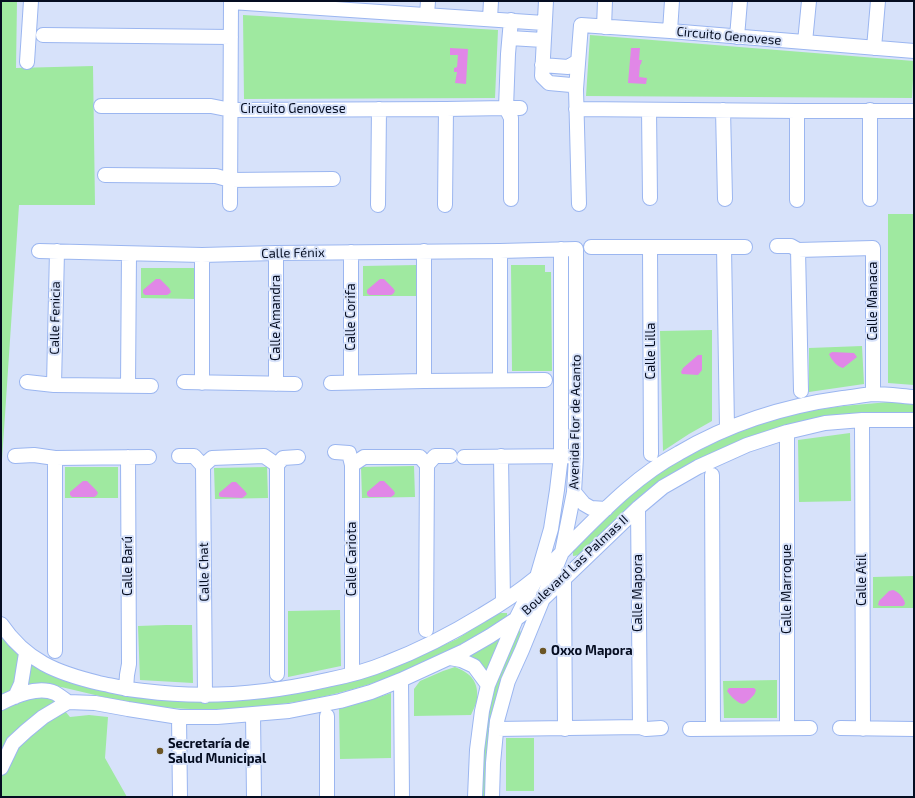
<!DOCTYPE html>
<meta charset="utf-8">
<style>
body{margin:0}
#map{position:relative;width:915px;height:798px;overflow:hidden;background:#d7e2fa;font-family:"Exo 2",sans-serif}
canvas{display:block}
.frame{position:absolute;inset:0;border:2px solid #050d21;pointer-events:none}
</style>
<div id="map">
<canvas width="915" height="798"></canvas>
<div class="frame"></div>
</div>
<script>
const g = document.querySelector('canvas').getContext('2d');
g.lineJoin = 'round';
function paint(path, color) { g.fillStyle = color; g.fill(path, 'evenodd'); }
function strokePath(path, color, width, dash) { g.strokeStyle = color; g.lineWidth = width; g.lineCap = dash ? 'butt' : 'round'; g.setLineDash(dash || []); g.stroke(path); }
function write(font, color, halo, rows, align = 'center') {
  g.font = font + ' "Exo 2",sans-serif'; g.lineWidth = 4; g.setLineDash([]); g.textBaseline = 'middle'; g.strokeStyle = halo; g.fillStyle = color; for (const [text, x, y, turn = 0] of rows) {
    g.save(); g.translate(x, y); g.rotate((+turn || 0) * Math.PI / 180); g.textAlign = isNaN(turn) ? turn : align; if (halo) g.strokeText(text, 0, 0); g.fillText(text, 0, 0); g.restore();
  }
}
paint(new Path2D(`
 M1,1H17L16,68L93,66L95,205H19L1,475Z
 M243,15L498,30L495,98L244,99Z
 M590,35L914,61L912,98L586,96Z
 M888,214H914V385L888,383Z
 M416,265V296H363V266Z
 M511,265H545V272H551L552,371H512Z
 M141,268H194V299L141,298Z
 M712,330V421L689,434L663,451L660,331Z
 M862,346L864,384L809,392V348Z
 M889,402L914,404V414L889,413L849,414L811,419L776,428L751,436L684,467L658,483L580,555L573,556V549C599,524 625,497 655,476C690,453 735,431 775,419C812,408 851,405 889,402Z
 M850,433L851,501L799,502L798,440Z
 M414,466L415,497L362,498L361,467Z
 M65,467H118V498H65Z
 M267,467L268,498L215,499L214,468Z
 M914,576V608H873V577Z
 M340,610L341,666L288,677V611Z
 M497,613H507V618C492,627 478,636 463,644C448,653 432,660 416,667C338,700 246,716 161,707C124,704 87,692 51,685L53,697L70,717L89,715L108,717L105,758L127,797H1V636L9,646L30,663L87,685L278,696L321,689L364,678L412,659L457,639Z
 M166,625H192L193,683L140,680L138,626Z
 M520,630L521,635L500,683L493,708L487,795L483,797L480,793L484,731L496,680L516,633Z
 M500,636V641L486,674L466,656Z
 M455,667C471,673 479,682 477,700C476,705 473,710 471,715L414,716V689L420,681L443,671Z
 M777,680V718H724L723,681Z
 M391,693V758L340,759L339,707L367,701Z
 M506,738H534V791H506Z`), '#9fe9a0');
paint(new Path2D(`
 M450,48L468,49L466,84L455,83L457,72H454V68L457,67L458,55H450Z
 M631,48H640L639,60H642L641,64L640,65L639,77L647,78L646,84L628,83Z
 M156,279H160L169,288L171,292L169,294L167,295H145L143,293V290Z
 M380,279H384L393,288L395,291L393,294L391,295H369L367,293V290Z
 M832,352L854,353L857,357L843,368C837,367 831,359 829,354Z
 M698,355H702V370L698,375L682,374L681,372L683,368Z
 M83,481H87L96,490L98,493L96,496L94,497H72L70,495V492Z
 M380,481H384L393,490L395,493L394,495L391,497H369L367,495V492Z
 M232,482H236L245,491L247,494L245,496L242,498L221,497L219,496V493Z
 M893,590C898,591 905,599 905,604L903,606H881L878,605L879,601L889,591Z
 M729,688H754L756,690C755,694 754,695 751,698C743,706 742,705 734,699C731,696 729,694 727,691Z`), '#e187e7');
const minor = new Path2D(`
 M546,1L542,76L549,83L571,85L576,89
 M231,2L544,23
 M427,15L428,1
 M490,19L491,1
 M604,27L605,1
 M670,31L672,1
 M43,35L231,37
 M737,37L740,1
 M510,38L543,40
 M805,42L809,1
 M874,48L878,1
 M27,62L31,1
 M542,65L568,67L578,61
 M101,106H211L231,110L446,109L506,108L508,54L511,20
 M576,109L797,111H914
 M649,110L650,198
 M723,110L725,199
 M105,175L216,176L230,180L333,179
 M511,199V118L506,108H520
 M870,199V110
 M797,200V111
 M230,204L231,1
 M579,204L576,89L581,25L670,31L914,51
 M378,205L379,109
 M445,205L446,109
 M777,246H791L798,250L873,248V394
 M591,247H745
 M724,247L727,428
 M650,248L651,454
 M798,250L801,391
 M39,251L202,255L276,253L500,251L576,249V457L574,492L562,552L522,650L508,681L497,721L493,763L492,797
 M276,253V384
 M202,255V383
 M500,380V251
 M424,381V251
 M27,382L54,385L151,386
 M184,382L295,384
 M351,382V252
 M331,383L424,381L545,380
 M54,385L57,251
 M128,385L129,254
 M862,420L863,729
 M787,432V728
 M335,452L349,453L352,465L364,457H420L427,465L435,456H450
 M15,456L34,455L55,458L149,457
 M179,456H194L203,466L212,458L264,456L277,465L283,458L298,457
 M501,456L503,602
 M464,457L570,456
 M277,465V674
 M352,465V674
 M203,466L205,696
 M712,475L713,728
 M574,492L584,504L591,508L606,509
 M638,508L640,727
 M564,579L565,729
 M1,624C26,661 57,673 99,683C114,686 129,690 144,691C206,699 266,694 327,680C347,676 367,671 386,663C420,650 451,634 482,615C501,604 520,591 537,577C548,567 559,556 569,545C603,511 636,476 679,453C730,423 784,406 843,398C853,397 863,395 873,394C886,394 901,396 914,397
 M426,630L427,465
 M55,651V458
 M450,658L461,660L474,666L488,685
 M401,680L402,797
 M126,689L127,675L129,664L128,457
 M15,697L21,684L26,653
 M1,703C16,695 39,686 55,693C60,696 64,699 68,702
 M253,714L254,797
 M327,716V797
 M179,717L180,797
 M840,728L914,729
 M496,729L640,727L646,729L661,728
 M690,729L810,728
 M1,768L13,743L26,731L43,717L68,702L95,703L128,709L179,717H217L289,711L340,701L371,692L401,680L464,651L490,636L516,619L543,599L564,579L638,508L663,487L698,467L747,445L787,432L825,423L862,420H914
 M475,797L477,750L482,711L488,685L516,619L537,577L551,529L557,490L561,456V249`);
strokePath(minor, '#9bb6f0', 16);
strokePath(minor, '#fff', 14);
for (const [x, y, r, color] of [
 [543,651,4,"#6c5626"],
 [160,751,4,"#6c5626"]
]) { const dot = new Path2D(); dot.arc(x, y, r, 0, 2 * Math.PI); g.fillStyle = color; g.fill(dot); strokePath(dot, '#d7e2fa', 1.5); }
write('13px', '#050d21', '#d7e2fa', [
 ["Circuito Genovese",729,36,5],
 ["Circuito Genovese",293,109],
 ["Calle Fénix",293,253,-1],
 ["Calle Manaca",873,301,-90],
 ["Calle Corifa",351,317,-90],
 ["Calle Fenicia",55,318,-89],
 ["Calle Amandra",276,318,-90],
 ["Calle Lilla",651,351,-90],
 ["Avenida Flor de Acanto",575,422,-89],
 ["Calle Cariota",352,559,-90],
 ["Boulevard Las Palmas II",575,565,-43],
 ["Calle Barú",128,566,-90],
 ["Calle Chat",204,572,-91],
 ["Calle Atil",862,580,-90],
 ["Calle Marroque",787,589,-90],
 ["Calle Mapora",638,593,-90]
]);
write('bold 13px', '#050d21', '#d7e2fa', [
 ["Oxxo Mapora",551,651],
 ["Secretaría de",168,744],
 ["Salud Municipal",168,759]
], 'left');
</script>
